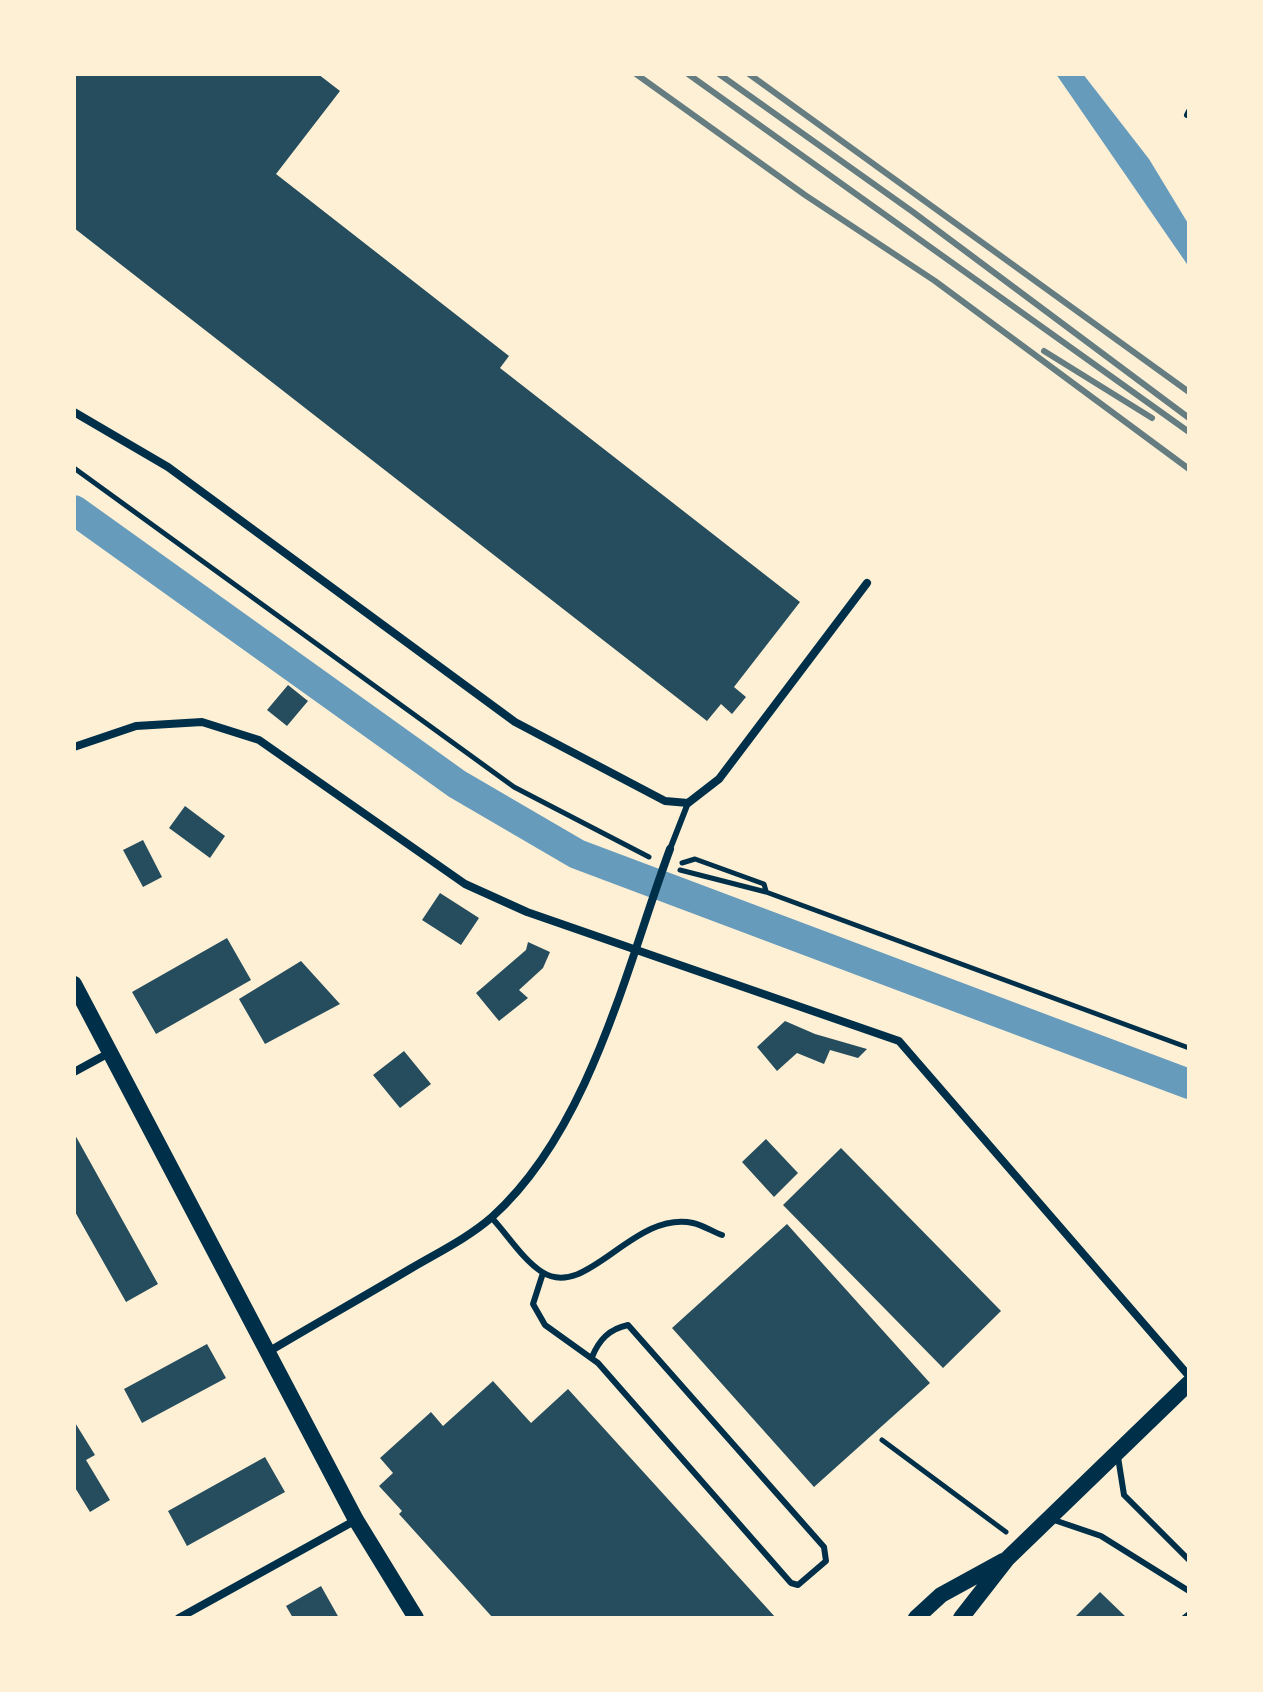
<!DOCTYPE html>
<style>
body{margin:0}
#map{position:relative;width:1263px;height:1692px;overflow:hidden;background:#fdf0d5;font-family:"Golos Text",sans-serif}
canvas{display:block}
.frame{position:absolute;inset:0;border:76px solid #fdf0d5;pointer-events:none}
</style>
<div id="map">
<canvas width="1263" height="1692"></canvas>
<div class="frame"></div>
</div>
<script>
const g = document.querySelector('canvas').getContext('2d');
g.lineJoin = 'round';
function paint(path, color) { g.fillStyle = color; g.fill(path, 'evenodd'); }
function strokePath(path, color, width, dash) { g.strokeStyle = color; g.lineWidth = width; g.lineCap = dash ? 'butt' : 'round'; g.setLineDash(dash || []); g.stroke(path); }
paint(new Path2D(`
 M1056,74H1083L1149,159L1189,225V267Z`), '#669bbc');
strokePath(new Path2D(`
 M74,510L457,784L577,854L1189,1084`), '#669bbc', 30);
paint(new Path2D(`
 M74,74H318L340,91L276,174L509,356L500,368L800,602L734,687L746,697L732,714L721,704L707,721L74,228Z
 M288,685L308,701L287,726L267,710Z
 M185,806L225,836L210,858L169,828Z
 M143,840L162,877L143,887L123,850Z
 M440,893L479,918L461,945L422,920Z
 M227,938L251,980L156,1034L132,992Z
 M528,942L550,952L543,968L519,990L528,998L499,1021L476,993L526,950Z
 M301,961L340,1004L265,1044L239,999Z
 M785,1021L815,1034L867,1049L858,1058L830,1050L824,1064L797,1053L777,1071L757,1047Z
 M404,1051L431,1084L400,1108L373,1075Z
 M74,1133L158,1284L126,1302L74,1210Z
 M766,1139L798,1173L774,1197L742,1162Z
 M841,1148L1001,1311L943,1368L783,1205Z
 M787,1224L930,1383L814,1487L672,1328Z
 M207,1344L226,1378L142,1423L124,1389Z
 M493,1381L531,1423L568,1389L776,1618H493L399,1514L402,1511L379,1486L393,1473L380,1458L431,1412L443,1426Z
 M74,1421L95,1455L86,1460L110,1500L90,1512L74,1486Z
 M265,1457L285,1492L187,1546L168,1511Z
 M321,1586L339,1618H293L286,1606Z
 M1100,1592L1127,1618H1074Z`), '#264d5e');
strokePath(new Path2D(`
 M74,468L514,787L649,857
 M682,863L695,859L764,884L766,891
 M680,870L766,892L1189,1048
 M882,1440L1006,1532`), '#003049', 5);
strokePath(new Path2D(`
 M1187,115L1189,111
 M670,849L688,803
 M491,1217C507,1234 523,1260 542,1272C587,1301 633,1210 693,1223C703,1225 713,1232 722,1235
 M543,1273L533,1304L545,1325L598,1363L791,1583L798,1585L826,1561L824,1547L628,1325C609,1329 599,1340 592,1357
 M1118,1457L1124,1495L1189,1560
 M1051,1519L1101,1536L1189,1591
 M1184,1618L1189,1614`), '#003049', 6);
strokePath(new Path2D(`
 M74,412L168,467L515,722L665,801L688,803L719,779L867,583
 M74,747L136,726L202,722L259,740L465,884L527,912L899,1041L1189,1376
 M74,1072L109,1053
 M268,1352C315,1324 363,1297 410,1269C437,1253 468,1238 492,1217C590,1129 626,968 670,849
 M179,1618L356,1520`), '#003049', 8);
strokePath(new Path2D(`
 M74,984L356,1520L416,1618
 M916,1618L941,1595L1003,1561
 M961,1618L1007,1559L1189,1383`), '#003049', 16);
strokePath(new Path2D(`
 M636,74L805,195L935,281L1189,469
 M688,74L1189,432
 M719,74L913,212L1189,418
 M749,74L1189,392
 M1044,351L1152,418`), '#657d81', 6);
</script>
